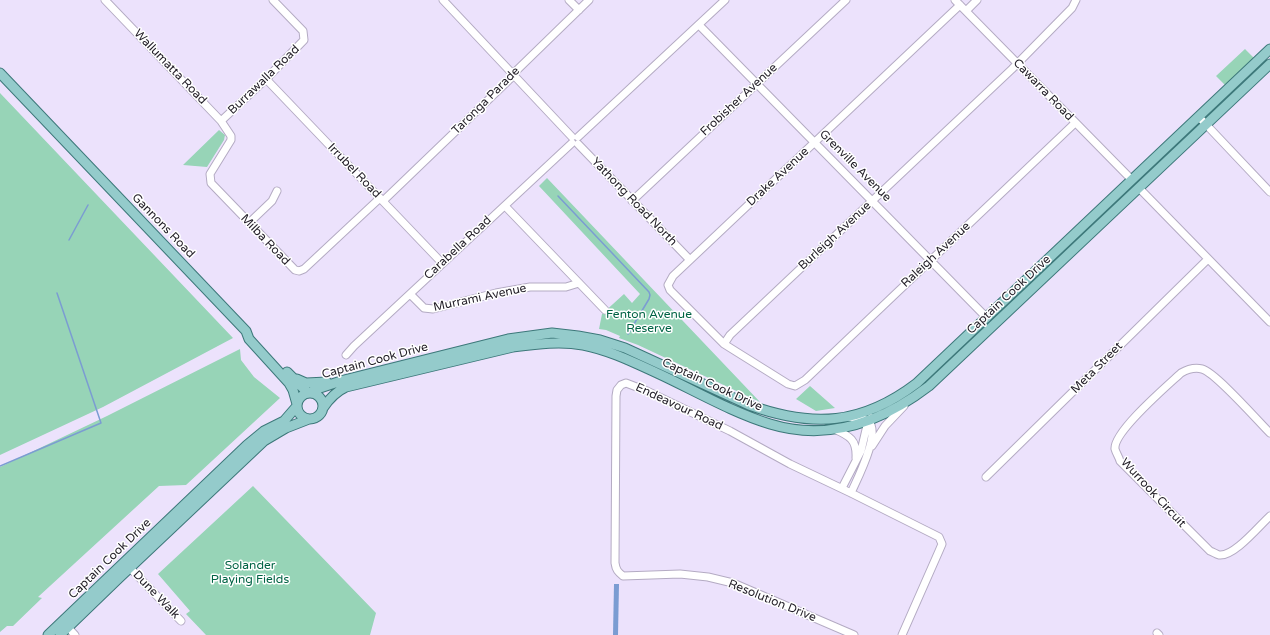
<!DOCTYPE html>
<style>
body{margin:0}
canvas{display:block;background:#ece2fc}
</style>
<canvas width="1270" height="635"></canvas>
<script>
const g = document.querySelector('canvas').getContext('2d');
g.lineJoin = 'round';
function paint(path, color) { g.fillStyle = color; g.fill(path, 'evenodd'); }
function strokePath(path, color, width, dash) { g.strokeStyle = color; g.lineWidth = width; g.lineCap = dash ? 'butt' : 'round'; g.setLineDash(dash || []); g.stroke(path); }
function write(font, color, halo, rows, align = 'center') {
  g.font = font + ' "Varela Round",sans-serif'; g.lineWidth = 3; g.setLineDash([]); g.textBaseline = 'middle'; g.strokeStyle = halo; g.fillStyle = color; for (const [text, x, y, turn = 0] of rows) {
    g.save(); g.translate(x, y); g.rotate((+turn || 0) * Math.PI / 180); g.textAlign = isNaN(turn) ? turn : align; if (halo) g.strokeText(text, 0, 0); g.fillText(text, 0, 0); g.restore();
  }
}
paint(new Path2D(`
 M1245,49L1254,58L1226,86L1216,76Z
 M0,93L233,338L103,407L0,455Z
 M219,130L225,135L224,140L207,167L183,165Z
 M547,178L760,402L638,345L619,338L620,336L606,330L599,329L602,314L624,294L632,303L640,294L539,186Z
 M240,349L241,360L254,377L280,398L186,485L159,486L38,597L42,598L13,626H7L0,632V467L107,416Z
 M810,386L835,408L816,411L796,399Z
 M253,486L376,613L370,635H206L186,614L190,611L158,574Z`), '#97d4b7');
paint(new Path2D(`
 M614,584H619L618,635H613Z`), '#7b9cd2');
strokePath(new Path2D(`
 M558,196L649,292L650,295L649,299L628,334
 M69,240L88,205
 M0,466L101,423L57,293`), '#7b9cd2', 1.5);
const minor = new Path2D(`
 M105,0L221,121L231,136V140L210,174L211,183L295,270L299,271L304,269L380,198
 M443,0L572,137
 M569,0L579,10
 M955,0L1132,180
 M960,5L673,276L668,285L670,290L724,344L788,384L795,386L805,380L1075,123
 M966,11L977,0
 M699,25L987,318
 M266,79L442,263
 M1199,117L1270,192
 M221,121L266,79L304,40L303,31L273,0
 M578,137L725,0
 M578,144L690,260
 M1139,188L1270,322
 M383,201L512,77L516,71L589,0
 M632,201L846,0
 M505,206L605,310
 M249,223L272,201L277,191
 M410,294L424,308L433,309L496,293L530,287H566L579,283
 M724,344L730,335L1012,69L1072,8L1076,0
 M346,355L354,346L572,143
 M849,417C855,418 863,418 868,421C882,432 857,479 851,493
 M834,429C850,436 857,440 856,458
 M1270,433C1258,421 1215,372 1202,369C1194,367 1188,369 1181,373C1167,386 1113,432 1115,449C1116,453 1119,457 1120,461L1210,551C1213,552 1216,554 1219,555C1234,557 1259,526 1270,516
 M872,446L885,426L904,406
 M986,477L1208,259
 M842,488L861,451L868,421L871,418
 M130,568L181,621
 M64,623L75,635
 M1157,633L1159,635
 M854,635L733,583L708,577L680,574L623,576C618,572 616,570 615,563L616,396L617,390L621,385L626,383L647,391L730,431L790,464L851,493L939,537L942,544L939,551L902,635`);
const major = new Path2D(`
 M0,73L246,331L249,339L289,383L293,390L297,404
 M287,372L308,393
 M297,379L306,383L327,382
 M297 406a13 13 0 1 1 26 0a13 13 0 1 1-26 0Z
 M310,393L317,389L344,380L508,339L552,333L578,336L600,340L625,348L749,405C813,428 862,425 917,383L1270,49
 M323,408C329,399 335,392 346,387L513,347C537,344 560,341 583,345C609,350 633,362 657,373C694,390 731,412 770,424C829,442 882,422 929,386L1270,64
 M48,635L247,445L264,431L284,421L297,406
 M60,635L119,578L264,441L286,428L309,419`);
strokePath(minor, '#b4abc3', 9);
strokePath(major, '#3d787a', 11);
strokePath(minor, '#fff', 7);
strokePath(major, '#94cbcb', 9);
write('12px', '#211d26', '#fff', [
 ["Wallumatta Road",170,67,46],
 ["Burrawalla Road",264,80,-44],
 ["Cawarra Road",1043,90,46],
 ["Frobisher Avenue",739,100,-43],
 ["Taronga Parade",486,101,-45],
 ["Grenville Avenue",855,166,45],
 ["Irrubel Road",354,171,46],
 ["Drake Avenue",778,177,-43],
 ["Yathong Road North",634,202,46],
 ["Gannons Road",163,226,46],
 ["Burleigh Avenue",835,236,-43],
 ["Milba Road",265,240,46],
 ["Carabella Road",458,248,-43],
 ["Raleigh Avenue",936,255,-43],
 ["Captain Cook Drive",1009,295,-43],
 ["Murrami Avenue",480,298,-12],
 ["Captain Cook Drive",375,361,-15],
 ["Meta Street",1097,368,-45],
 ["Captain Cook Drive",712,385,25],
 ["Endeavour Road",679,407,25],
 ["Wurrook Circuit",1153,493,47],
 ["Captain Cook Drive",110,559,-44],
 ["Dune Walk",156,595,46],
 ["Resolution Drive",772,601,22]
]);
write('12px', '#006344', '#fff', [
 ["Fenton Avenue",649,315],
 ["Reserve",649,329],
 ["Solander",250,566],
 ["Playing Fields",250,580]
]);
</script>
